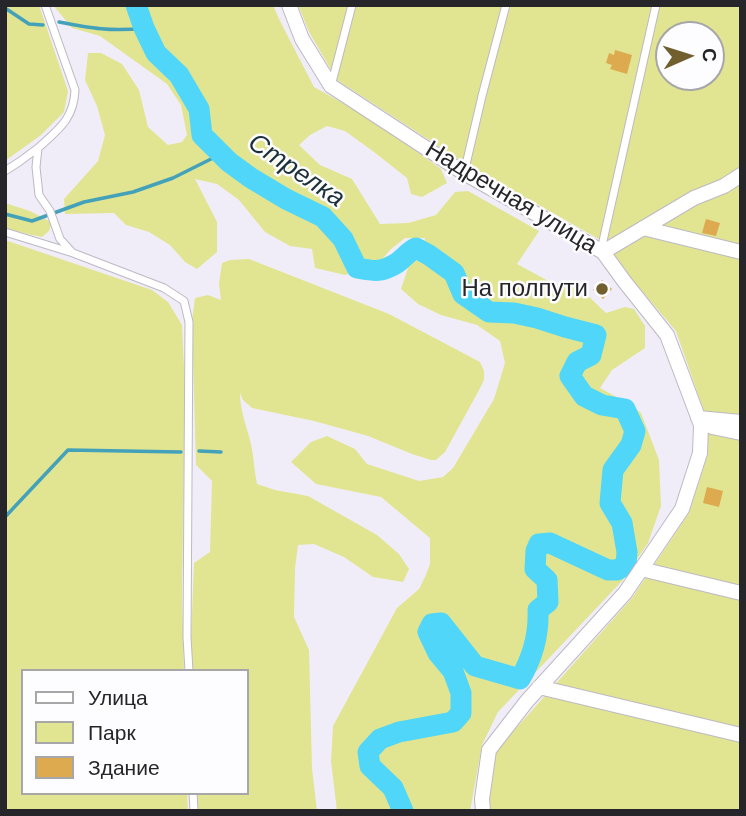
<!DOCTYPE html>
<meta charset="utf-8">
<style>
body{margin:0}
#map{position:relative;width:746px;height:816px;overflow:hidden;background:#f1edf8;font-family:Arial,sans-serif}
canvas{display:block}
.frame{position:absolute;inset:0;border:7px solid #262529;pointer-events:none}
.legend{position:absolute;left:21px;top:669px;width:228px;height:126px;box-sizing:border-box;background:#fdfcfe;border:2px solid #a7a6a9;margin:0;padding:9px 12px;list-style:none;font-size:21px;color:#262529}
.legend li{display:flex;align-items:center;gap:14px;height:35px}
.legend b{width:35px;border:2px solid #a7a6a9}
.north{position:absolute;left:655px;top:21px;width:70px;height:70px;box-sizing:border-box;background:#fdfcfe;border:2px solid #a7a6a9;border-radius:50%;rotate:87deg;font-size:19px;font-weight:700;line-height:28px;text-align:center;color:#262529}
.north::after{content:'';display:block;margin:auto;width:24px;height:32px;background:#715f2d;clip-path:polygon(50% 0,100% 100%,50% 72%,0 100%)}
</style>
<div id="map">
<canvas width="746" height="816"></canvas>
<div class="frame"></div>
<ul class="legend">
<li><b style="height:9px;background:#fff"></b>Улица</li>
<li><b style="height:19px;background:#e1e592"></b>Парк</li>
<li><b style="height:19px;background:#ddaa4f"></b>Здание</li>
</ul>
<div class="north">С</div>
</div>
<script>
const g = document.querySelector('canvas').getContext('2d');
g.lineJoin = 'round';
function paint(path, color) { g.fillStyle = color; g.fill(path, 'evenodd'); }
function strokePath(path, color, width, dash) { g.strokeStyle = color; g.lineWidth = width; g.lineCap = dash ? 'butt' : 'round'; g.setLineDash(dash || []); g.stroke(path); }
function write(font, color, halo, rows, align = 'center') {
  g.font = font + ' Arial,sans-serif'; g.lineWidth = 5; g.setLineDash([]); g.textBaseline = 'middle'; g.strokeStyle = halo; g.fillStyle = color; for (const [text, x, y, turn = 0] of rows) {
    g.save(); g.translate(x, y); g.rotate((+turn || 0) * Math.PI / 180); g.textAlign = isNaN(turn) ? turn : align; if (halo) g.strokeText(text, 0, 0); g.fillText(text, 0, 0); g.restore();
  }
}
paint(new Path2D(`
 M5,5H39L68,91L64,112L41,135L5,161Z
 M53,5H273L280,21L314,87L373,120L441,169L447,183L422,197L411,194L407,178L374,152L345,131L327,126L310,135L299,145L320,165L352,179L380,224L408,223L436,215L455,192L468,191L539,231L517,264L554,284L581,289L606,313L625,307L634,309L645,326V348L612,370L600,388L631,405L641,413L659,460L661,506L648,543L623,580L498,712L482,745L470,811H337L331,761L333,726L397,608L419,589L425,577L430,564V538L381,497L316,484L291,462L311,442L327,436L355,449L367,464L419,481L443,477L453,468L494,399L505,363L500,341L477,325L441,315L418,304L401,289L409,265L422,257L425,238H405L391,249L377,265L345,275L315,268L312,249L290,246L265,232L239,200L217,184L195,179L217,222V252L197,269L185,262L170,245L149,232L126,225L114,213L65,214L64,199L98,161L105,135L97,106L85,80L88,53H101L122,64L139,90L148,127L168,145L182,142L187,135L181,105L167,84L100,36L72,28Z
 M298,5H741V811H490L489,800L495,752L632,598L689,513L708,454V423L676,331L630,277L604,242L466,164L337,80L309,32ZM669,35H711V77H669Z
 M5,203L30,211L49,221L51,225L49,231L42,237L27,234L5,228Z
 M5,240L152,290L168,302L182,325L185,387L182,593L184,671H23V793H187L188,811H5Z
 M249,259L389,314L480,362L484,371V380L478,392L445,452L436,460H431L412,454L368,436L314,421L252,408L243,400L240,393C240,411 247,427 251,444C254,457 254,471 257,484L275,490L308,496L377,535L399,554L409,569L403,582L373,577L344,557L314,544L298,545L295,568L294,617L309,650L312,768L317,811H197L196,793H247V671H192L191,639L194,563L210,552L212,481L196,465L192,321L195,298L208,295L221,300L219,284L222,263L230,260Z`), '#e1e592');
strokePath(new Path2D(`
 M5,8L29,24L43,25
 M59,22C90,28 112,32 144,28
 M5,214L32,221L84,202L133,192L173,178L221,154
 M199,451L221,452
 M5,517L68,450L181,452`), '#43a1ba', 3.5);
strokePath(new Path2D(`
 M136,5L144,28L156,53L179,75L199,109L202,135L229,162L251,178L286,199L323,217L343,239L357,268C374,271 381,273 397,263C404,258 408,252 416,248L429,255L454,273L463,294L489,312L514,313L537,318L565,327L596,335L591,355L577,362L570,376L584,396L602,405L625,409L635,431L631,445L613,470L610,503L622,523L627,552L626,565L617,570H608L550,543L539,544L536,551L535,569L547,580L548,602L538,610C539,635 533,657 520,679L475,666L441,623L432,624L428,632L438,653L453,671L461,693V713L453,722L399,732L380,739L368,752L370,766L393,788L403,811`), '#50d6f8', 21);
paint(new Path2D(`
 M615,50L632,55L627,74L610,69L612,65L606,63L609,53L614,55Z
 M706,219L720,223L716,236L702,233Z
 M602,280L612,289L603,299L593,290Z
 M707,487L723,491L719,507L703,503Z`), '#ddaa4f');
const service = new Path2D(`
 M45,5L75,90C74,119 58,130 38,148L36,167L39,195L50,211L60,239L72,252
 M331,86L352,5
 M5,171L19,162L38,148
 M464,173L482,96L506,5
 M5,232L73,253L164,288L184,301L189,322L187,637L189,671
 M601,250L656,5
 M193,793L194,811`);
const minor = new Path2D(`
 M289,5L302,39L331,86L464,173L603,252L624,281L667,335L701,425L700,453L682,509L625,593L527,701L489,750L482,799L483,811
 M643,228L741,252
 M603,252L694,198L724,186L741,175
 M698,418L741,422
 M712,427L741,433
 M641,569L741,593
 M539,687L741,735`);
strokePath(service, '#bdb9c3', 9);
strokePath(minor, '#bdb9c3', 16);
strokePath(service, '#fff', 7);
strokePath(minor, '#fff', 14);
for (const [x, y, r, color] of [
 [602,289,7,"#715f2d"]
]) { const dot = new Path2D(); dot.arc(x, y, r, 0, 2 * Math.PI); g.fillStyle = color; g.fill(dot); strokePath(dot, '#fdfcfe', 2.5); }
write('24px', '#262529', '#fdfcfe', [
 ["Надречная улица",511,198,31]
]);
write('24px', '#262529', '#fdfcfe', [
 ["На полпути",588,289]
], 'right');
write('italic 26px', '#193036', '#fdfcfe', [
 ["Стрелка",296,171,34]
]);
</script>
